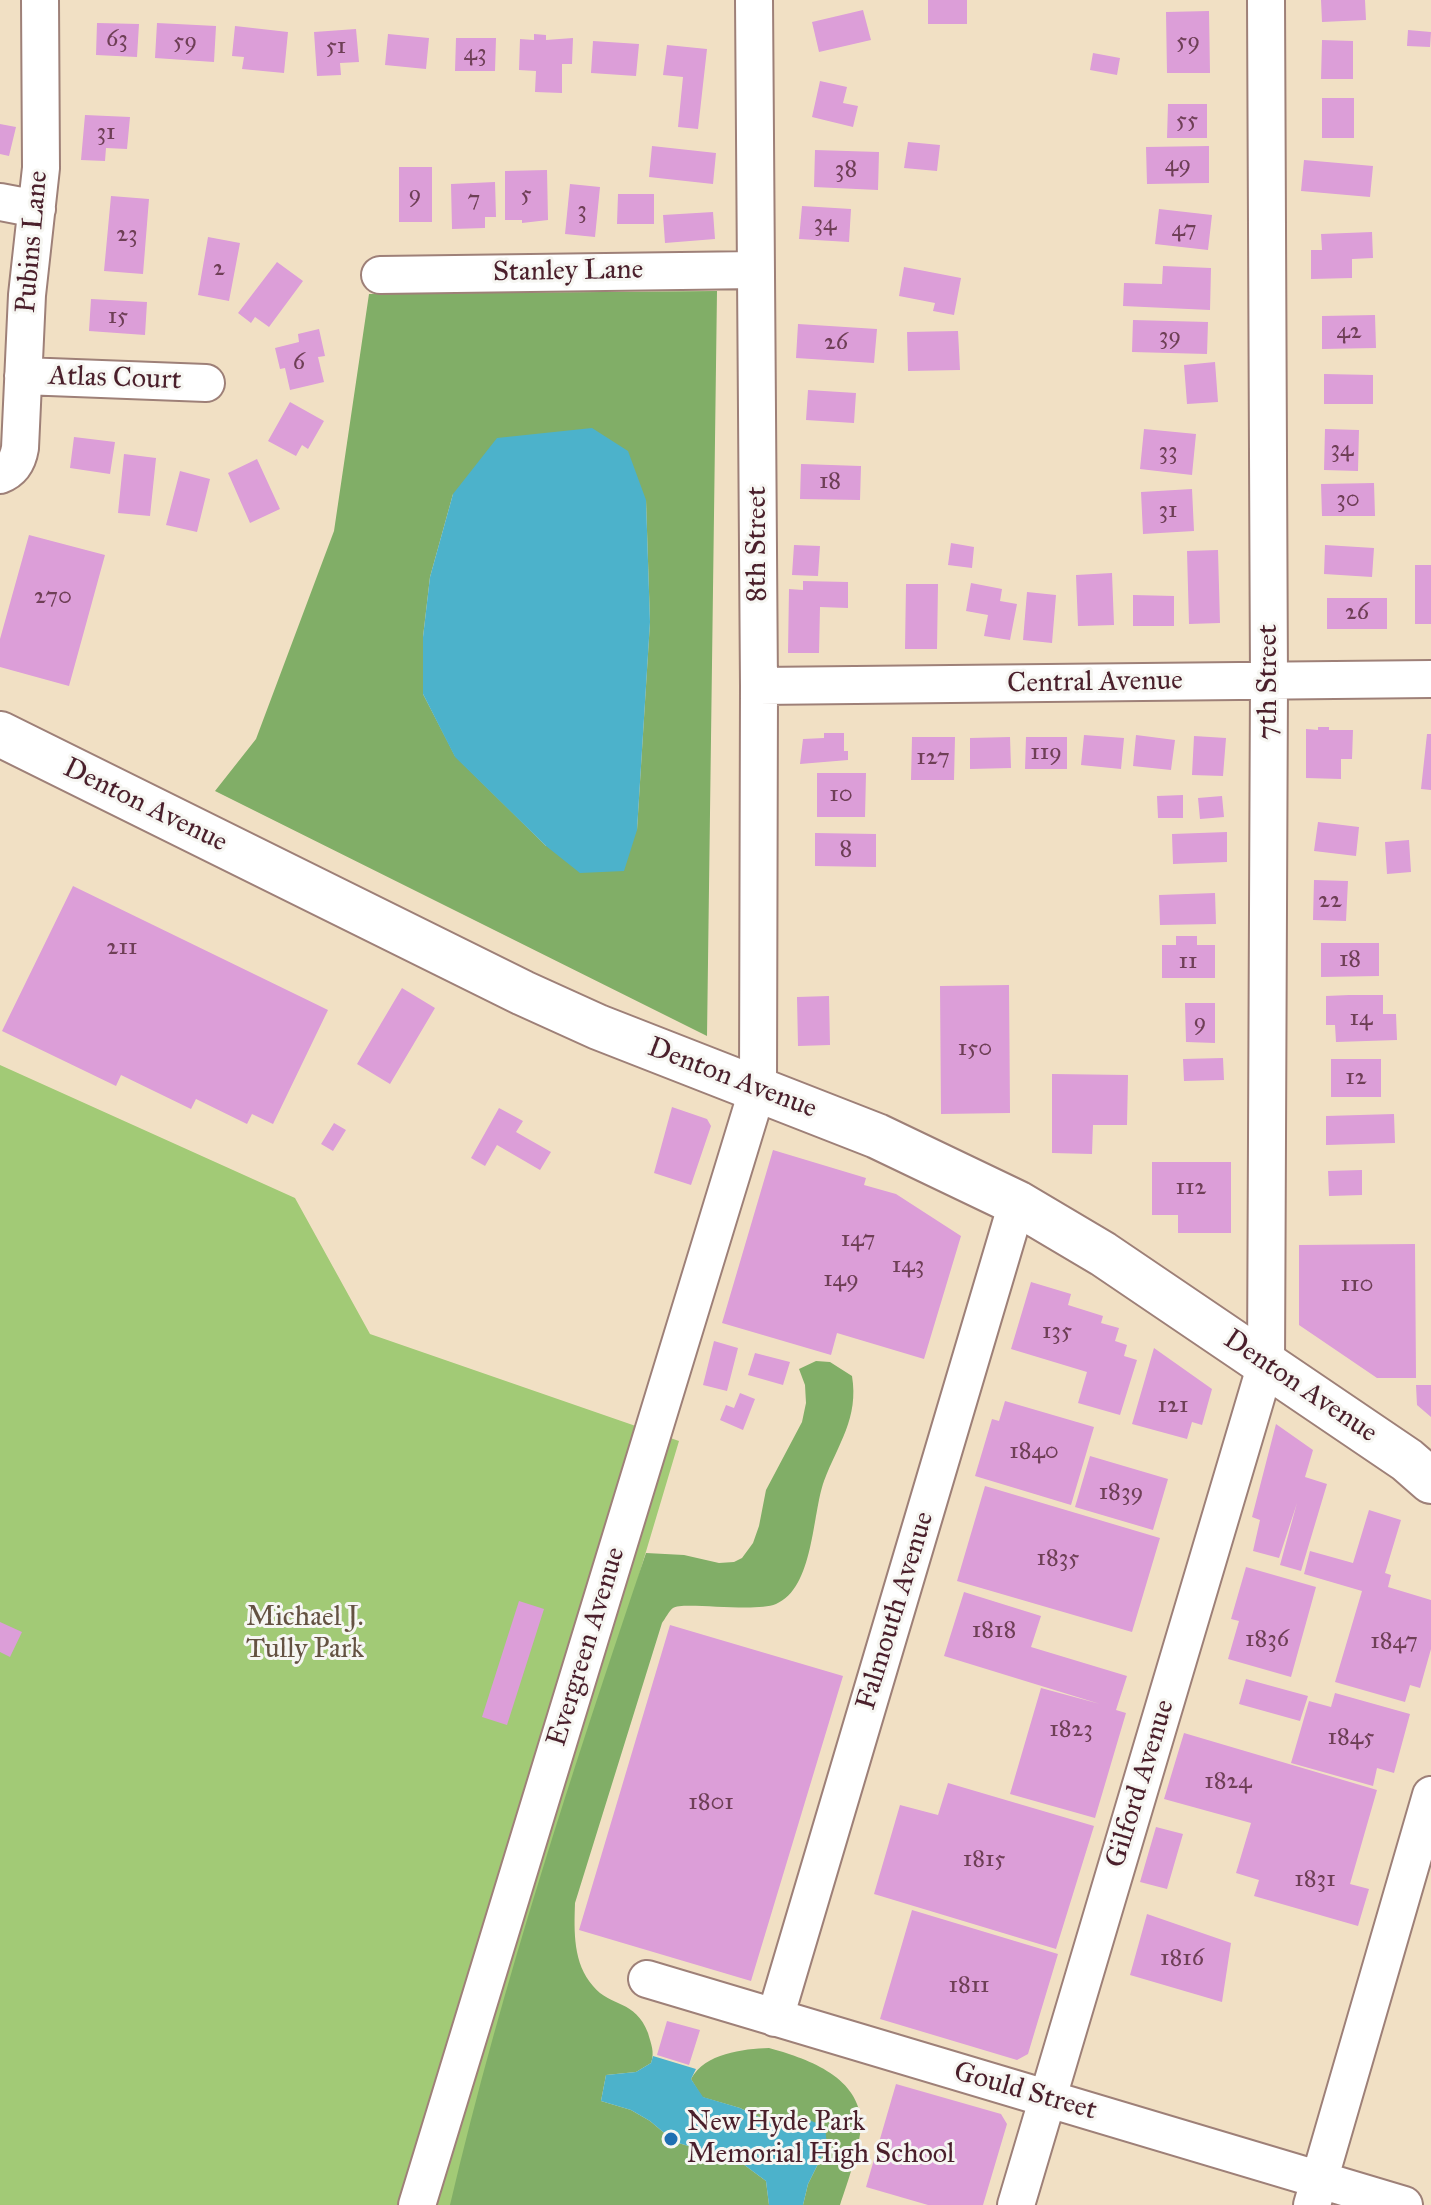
<!DOCTYPE html>
<style>
body{margin:0}
canvas{display:block;background:#f1e0c4}
</style>
<canvas width="1431" height="2205"></canvas>
<script>
const g = document.querySelector('canvas').getContext('2d');
g.lineJoin = 'round';
function paint(path, color) { g.fillStyle = color; g.fill(path, 'evenodd'); }
function strokePath(path, color, width, dash) { g.strokeStyle = color; g.lineWidth = width; g.lineCap = dash ? 'butt' : 'round'; g.setLineDash(dash || []); g.stroke(path); }
function write(font, color, halo, rows, align = 'center') {
  g.font = font + ' "IM FELL Great Primer",serif'; g.lineWidth = 6; g.setLineDash([]); g.textBaseline = 'middle'; g.strokeStyle = halo; g.fillStyle = color; for (const [text, x, y, turn = 0] of rows) {
    g.save(); g.translate(x, y); g.rotate((+turn || 0) * Math.PI / 180); g.textAlign = isNaN(turn) ? turn : align; if (halo) g.strokeText(text, 0, 0); g.fillText(text, 0, 0); g.restore();
  }
}
paint(new Path2D(`
 M0,1065L295,1198L370,1334L679,1441L451,2205H0Z`), '#a2ca76');
paint(new Path2D(`
 M717,291L707,1036L215,791L256,739L334,531L369,294ZM453,494L646,500L650,622L637,830L546,846L455,756L423,694V637L430,577Z
 M816,1361L830,1362L852,1376C859,1418 838,1444 824,1481C812,1514 814,1588 776,1604C754,1613 682,1601 673,1608C669,1611 665,1619 662,1623L575,1903C574,1932 573,1963 593,1986C611,2008 635,1999 648,2033C651,2044 655,2052 651,2063L636,2072L606,2075L601,2101L631,2110L650,2121L675,2142L739,2161L766,2181L769,2205H450C502,1984 573,1769 646,1553L684,1555L719,1563L734,1562L742,1558L753,1543L759,1526L766,1490L802,1422L806,1403L805,1385L799,1369Z
 M769,2048C805,2058 857,2075 861,2120C862,2142 847,2184 840,2205H803L808,2184L827,2146L803,2118L784,2129L740,2108L702,2097L691,2079C705,2053 743,2049 769,2048Z`), '#81ae67');
paint(new Path2D(`
 M592,428L628,451L646,500L650,622L637,830L624,871L580,873L546,846L455,757L423,694V637L430,577L453,494L497,438Z
 M653,2056L696,2069L691,2079L703,2097L740,2108L784,2129L803,2118L825,2126L827,2146L808,2184L803,2205H769L766,2181L739,2161L675,2142L650,2121L631,2110L601,2101L606,2075L636,2072L651,2063Z`), '#4cb2cb');
paint(new Path2D(`
 M928,0H967V24H928Z
 M1321,0H1365L1366,20L1322,22Z
 M863,10L871,40L819,52L812,22Z
 M1209,11L1210,73H1167L1166,12Z
 M97,23L139,24L137,57L96,55Z
 M157,23L216,26L214,62L155,58Z
 M235,26L288,32L284,73L242,69L244,57L232,56Z
 M356,29L359,62L340,63L341,75L317,76L314,32Z
 M1408,30L1431,32L1430,47L1407,46Z
 M388,34L429,38L426,69L385,65Z
 M534,34L546,35V40L573,38L572,64H562V93L535,92L536,71L519,70L520,39L534,40Z
 M456,38H496L495,71H455Z
 M1322,40L1353,41V79H1321Z
 M593,41L639,44L636,76L591,73Z
 M667,45L707,49L698,129L678,127L683,77L663,75Z
 M1093,53L1120,58L1117,75L1090,70Z
 M820,81L847,87L843,103L858,106L853,127L812,117Z
 M1322,98H1354V138H1322Z
 M1168,104H1207V138H1167Z
 M85,115L130,117L127,149L106,148L105,161L81,160Z
 M0,124L16,127L9,156L0,154Z
 M908,142L940,145L937,171L904,168Z
 M652,146L716,153L713,184L649,177Z
 M1209,146V183L1147,184L1146,147Z
 M815,150L879,152L878,190L814,187Z
 M1304,160L1373,166L1370,197L1301,191Z
 M399,167H432V222H399Z
 M547,170L548,220L522,223V220H505V171Z
 M495,182L496,217H485V228L452,229L451,184Z
 M570,184L600,187L595,237L565,234Z
 M618,194H654V224H617Z
 M111,196L149,199L143,274L104,271Z
 M802,206L851,209L849,242L799,239Z
 M1159,209L1212,215L1208,250L1155,244Z
 M713,212L715,239L665,243L663,215Z
 M1372,232L1373,258L1352,259V278L1311,279V250H1322L1321,234Z
 M208,237L240,243L229,301L198,295Z
 M277,262L303,281L269,327L255,317L251,323L238,313Z
 M1163,266L1211,268L1210,310L1123,306L1124,283L1162,284Z
 M904,267L961,278L954,315L933,311L935,303L899,296Z
 M91,299L147,302L145,335L89,331Z
 M1375,315L1376,348L1322,349V316Z
 M1133,320L1208,322L1207,354L1132,352Z
 M798,324L877,329L874,363L796,358Z
 M319,329L325,356L318,357L324,382L290,390L285,368L280,369L275,348L299,342L298,334Z
 M958,331L960,370L908,371L907,332Z
 M1215,362L1218,402L1187,404L1184,365Z
 M1324,374L1373,375V404H1324Z
 M808,390L856,393L854,423L806,420Z
 M290,402L324,421L308,449L302,445L296,456L268,441Z
 M1144,429L1196,434L1192,475L1140,469Z
 M1325,429L1359,430L1358,471L1324,470Z
 M74,437L115,442L110,474L70,468Z
 M124,454L156,458L150,516L118,513Z
 M257,459L280,509L250,523L228,473Z
 M801,464L861,466L860,500L800,499Z
 M180,471L210,479L197,532L166,525Z
 M1374,483L1375,516H1322L1321,484Z
 M1192,489L1194,531L1143,534L1141,492Z
 M29,535L105,555L69,686L0,667V639Z
 M951,543L974,547L972,568L948,565Z
 M794,545L820,546L818,576L792,575Z
 M1325,545L1374,548L1372,577L1324,574Z
 M1218,550L1220,623L1189,624L1187,551Z
 M1415,565H1431V624H1415Z
 M1112,573L1114,625L1078,626L1076,575Z
 M803,581L848,582V608L820,607L819,653H788L789,589L803,590Z
 M971,583L1002,589L1000,601L1017,604L1010,640L984,636L988,615L966,611Z
 M906,584H938L937,649H905Z
 M1027,592L1056,595L1052,643L1023,640Z
 M1133,595L1174,596V626H1133Z
 M1327,598H1387V629H1327Z
 M1318,727H1329V730H1353L1352,759H1341V779L1306,778V729L1318,730Z
 M824,733H844V751H848V760L800,764L803,739L824,738Z
 M1427,734H1431V790L1421,789Z
 M1084,735L1124,738L1121,769L1081,765Z
 M1136,735L1175,740L1171,770L1133,766Z
 M1194,736L1226,738L1223,776L1192,775Z
 M912,737H955L954,780H911Z
 M1010,737L1011,768L970,769V738Z
 M1026,737H1067V769H1025Z
 M817,773H866L865,817H817Z
 M1183,795V818H1158L1157,796Z
 M1222,796L1224,817L1200,819L1198,798Z
 M1318,822L1359,827L1356,856L1314,851Z
 M1227,832V862L1173,864L1172,834Z
 M815,833L876,834V867L815,866Z
 M1409,840L1411,872L1387,874L1385,842Z
 M1314,880L1348,881L1346,921L1313,920Z
 M73,886L328,1010L273,1124L252,1114L247,1124L196,1099L191,1109L121,1075L116,1086L2,1031Z
 M1215,893L1216,924L1160,925L1159,895Z
 M1176,936H1197V945H1215V978H1162V945H1176Z
 M1321,943H1379V976L1321,977Z
 M1009,985L1010,1113L941,1114L940,986Z
 M402,988L435,1008L390,1084L357,1064Z
 M1349,995H1383V1014H1396L1397,1040L1336,1042L1335,1025H1326V996Z
 M829,996L830,1045L798,1046L797,997Z
 M1185,1003H1215V1043L1186,1042Z
 M1223,1058L1224,1080L1184,1081L1183,1059Z
 M1331,1059H1381V1097H1331Z
 M1052,1074L1128,1075L1127,1125H1093L1092,1154L1052,1153Z
 M672,1107L707,1119L711,1126L691,1185L654,1173Z
 M499,1108L523,1121L516,1132L551,1152L540,1170L497,1145L485,1166L471,1158Z
 M1394,1114L1395,1143L1326,1145V1116Z
 M334,1123L346,1130L333,1151L321,1144Z
 M773,1150L866,1178L864,1185L896,1194L961,1236L924,1359L837,1333L831,1355L722,1323Z
 M1152,1162H1231V1233H1178V1215H1152Z
 M1362,1170V1195L1329,1196L1328,1171Z
 M1415,1244L1416,1378H1377L1299,1325V1245Z
 M1031,1282L1071,1294L1068,1305L1103,1316L1101,1323L1119,1328L1115,1341L1127,1345L1124,1356L1137,1360L1120,1415L1078,1403L1087,1372L1011,1349Z
 M714,1341L738,1348L727,1391L703,1385Z
 M1154,1348L1212,1389L1202,1425L1192,1422L1187,1439L1132,1424Z
 M755,1353L790,1362L783,1385L748,1375Z
 M1416,1385H1431V1417L1417,1405Z
 M740,1393L755,1399L743,1430L720,1420L726,1405L734,1408Z
 M1005,1401L1094,1427L1071,1505L975,1476L992,1419L999,1421Z
 M1276,1424L1313,1450L1305,1477L1327,1484L1301,1571L1280,1565L1297,1503L1279,1558L1253,1551L1260,1520L1252,1517Z
 M1090,1456L1168,1479L1153,1530L1075,1507Z
 M985,1486L1160,1538L1132,1632L957,1581Z
 M1369,1510L1401,1520L1385,1573L1391,1575L1388,1587L1431,1600V1649L1420,1688L1410,1685L1405,1702L1335,1682L1362,1591L1304,1574L1310,1551L1353,1563Z
 M1246,1567L1316,1587L1291,1677L1228,1659L1239,1621L1231,1619Z
 M964,1592L1041,1616L1031,1647L1127,1676L1116,1710L1126,1713L1095,1818L1010,1794L1041,1688L1100,1704L944,1656Z
 M519,1601L544,1609L507,1725L482,1717Z
 M0,1622L22,1632L10,1657L0,1652Z
 M670,1625L843,1676L751,1981L579,1930Z
 M1246,1679L1308,1696L1300,1721L1239,1704Z
 M1335,1693L1410,1714L1394,1773L1377,1768L1373,1786L1291,1763L1309,1701L1331,1707Z
 M1184,1733L1377,1790L1350,1884L1369,1889L1358,1926L1254,1896L1259,1880L1236,1873L1251,1823L1164,1799Z
 M948,1783L1094,1826L1056,1949L874,1894L900,1805L938,1815Z
 M1156,1827L1183,1834L1167,1889L1140,1882Z
 M912,1910L1058,1954L1028,2054L1017,2060L880,2019Z
 M1147,1914L1231,1943L1222,2002L1130,1975Z
 M667,2021L700,2030L689,2065L657,2055Z
 M896,2084L1001,2114L1007,2124L983,2205H928L866,2187Z`), '#dc9ed8');
const minor = new Path2D(`
 M0,202L37,209
 M380,275L756,270
 M23,376L206,383
 M0,475C13,470 18,460 20,448L27,295L41,168L40,0
 M759,686L1431,679
 M647,1979L1404,2205
 M775,2018L1017,1203
 M417,2205L758,1088L759,686L754,0
 M1016,2205L1266,1364L1269,681L1266,0
 M1312,2205L1431,1795`);
const major = new Path2D(`
 M0,734L523,993L598,1027L877,1136L1017,1203L1103,1254L1407,1460L1431,1481`);
strokePath(minor, '#9e8078', 40);
strokePath(major, '#9e8078', 48);
strokePath(minor, '#fff', 36);
strokePath(major, '#fff', 44);
for (const [x, y, r, color] of [
 [671,2139,8,"#1f6fb2"]
]) { const dot = new Path2D(); dot.arc(x, y, r, 0, 2 * Math.PI); g.fillStyle = color; g.fill(dot); strokePath(dot, '#f6f6f2', 3); }
write('24px', '#6e3f56', null, [
 ["63",117,40],
 ["59",185,42],
 ["59",1188,42],
 ["51",336,47],
 ["43",475,54],
 ["55",1187,121],
 ["31",106,133],
 ["49",1178,165],
 ["38",846,170],
 ["9",415,195],
 ["5",526,195],
 ["7",474,200],
 ["3",582,211],
 ["34",825,224],
 ["47",1184,230],
 ["23",127,235],
 ["2",219,269],
 ["15",118,317],
 ["42",1349,332],
 ["39",1170,337],
 ["26",836,343],
 ["6",299,363],
 ["34",1342,450],
 ["33",1168,452],
 ["18",830,482],
 ["30",1348,500],
 ["31",1168,511],
 ["270",53,597],
 ["26",1357,613],
 ["119",1046,753],
 ["127",933,758],
 ["10",841,795],
 ["8",846,850],
 ["22",1330,901],
 ["211",122,948],
 ["18",1350,960],
 ["11",1188,962],
 ["14",1361,1019],
 ["9",1200,1023],
 ["150",975,1049],
 ["12",1356,1078],
 ["112",1191,1188],
 ["147",858,1240],
 ["143",908,1266],
 ["149",841,1280],
 ["110",1357,1285],
 ["135",1057,1332],
 ["121",1173,1406],
 ["1840",1034,1452],
 ["1839",1121,1493],
 ["1835",1058,1559],
 ["1818",994,1631],
 ["1836",1267,1640],
 ["1847",1394,1642],
 ["1823",1071,1730],
 ["1845",1351,1738],
 ["1824",1228,1782],
 ["1801",711,1803],
 ["1815",984,1860],
 ["1831",1315,1880],
 ["1816",1182,1959],
 ["1811",969,1986]
]);
write('28px', '#4a1f2b', '#f6f6f2', [
 ["Pubins Lane",33,242,-85],
 ["Stanley Lane",568,272,-1],
 ["Atlas Court",115,379,2],
 ["8th Street",758,544,-90],
 ["7th Street",1269,682,-90],
 ["Central Avenue",1095,683,-1],
 ["Denton Avenue",145,806,26],
 ["Denton Avenue",732,1079,21],
 ["Denton Avenue",1300,1387,34],
 ["Falmouth Avenue",896,1611,-73],
 ["Evergreen Avenue",587,1647,-73],
 ["Gilford Avenue",1141,1784,-73],
 ["Gould Street",1025,2092,16]
]);
write('28px', '#645242', '#f6f6f2', [
 ["Michael J.",305,1618],
 ["Tully Park",305,1650]
]);
write('28px', '#4a1f2b', '#f6f6f2', [
 ["New Hyde Park",687,2123],
 ["Memorial High School",687,2155]
], 'left');
</script>
